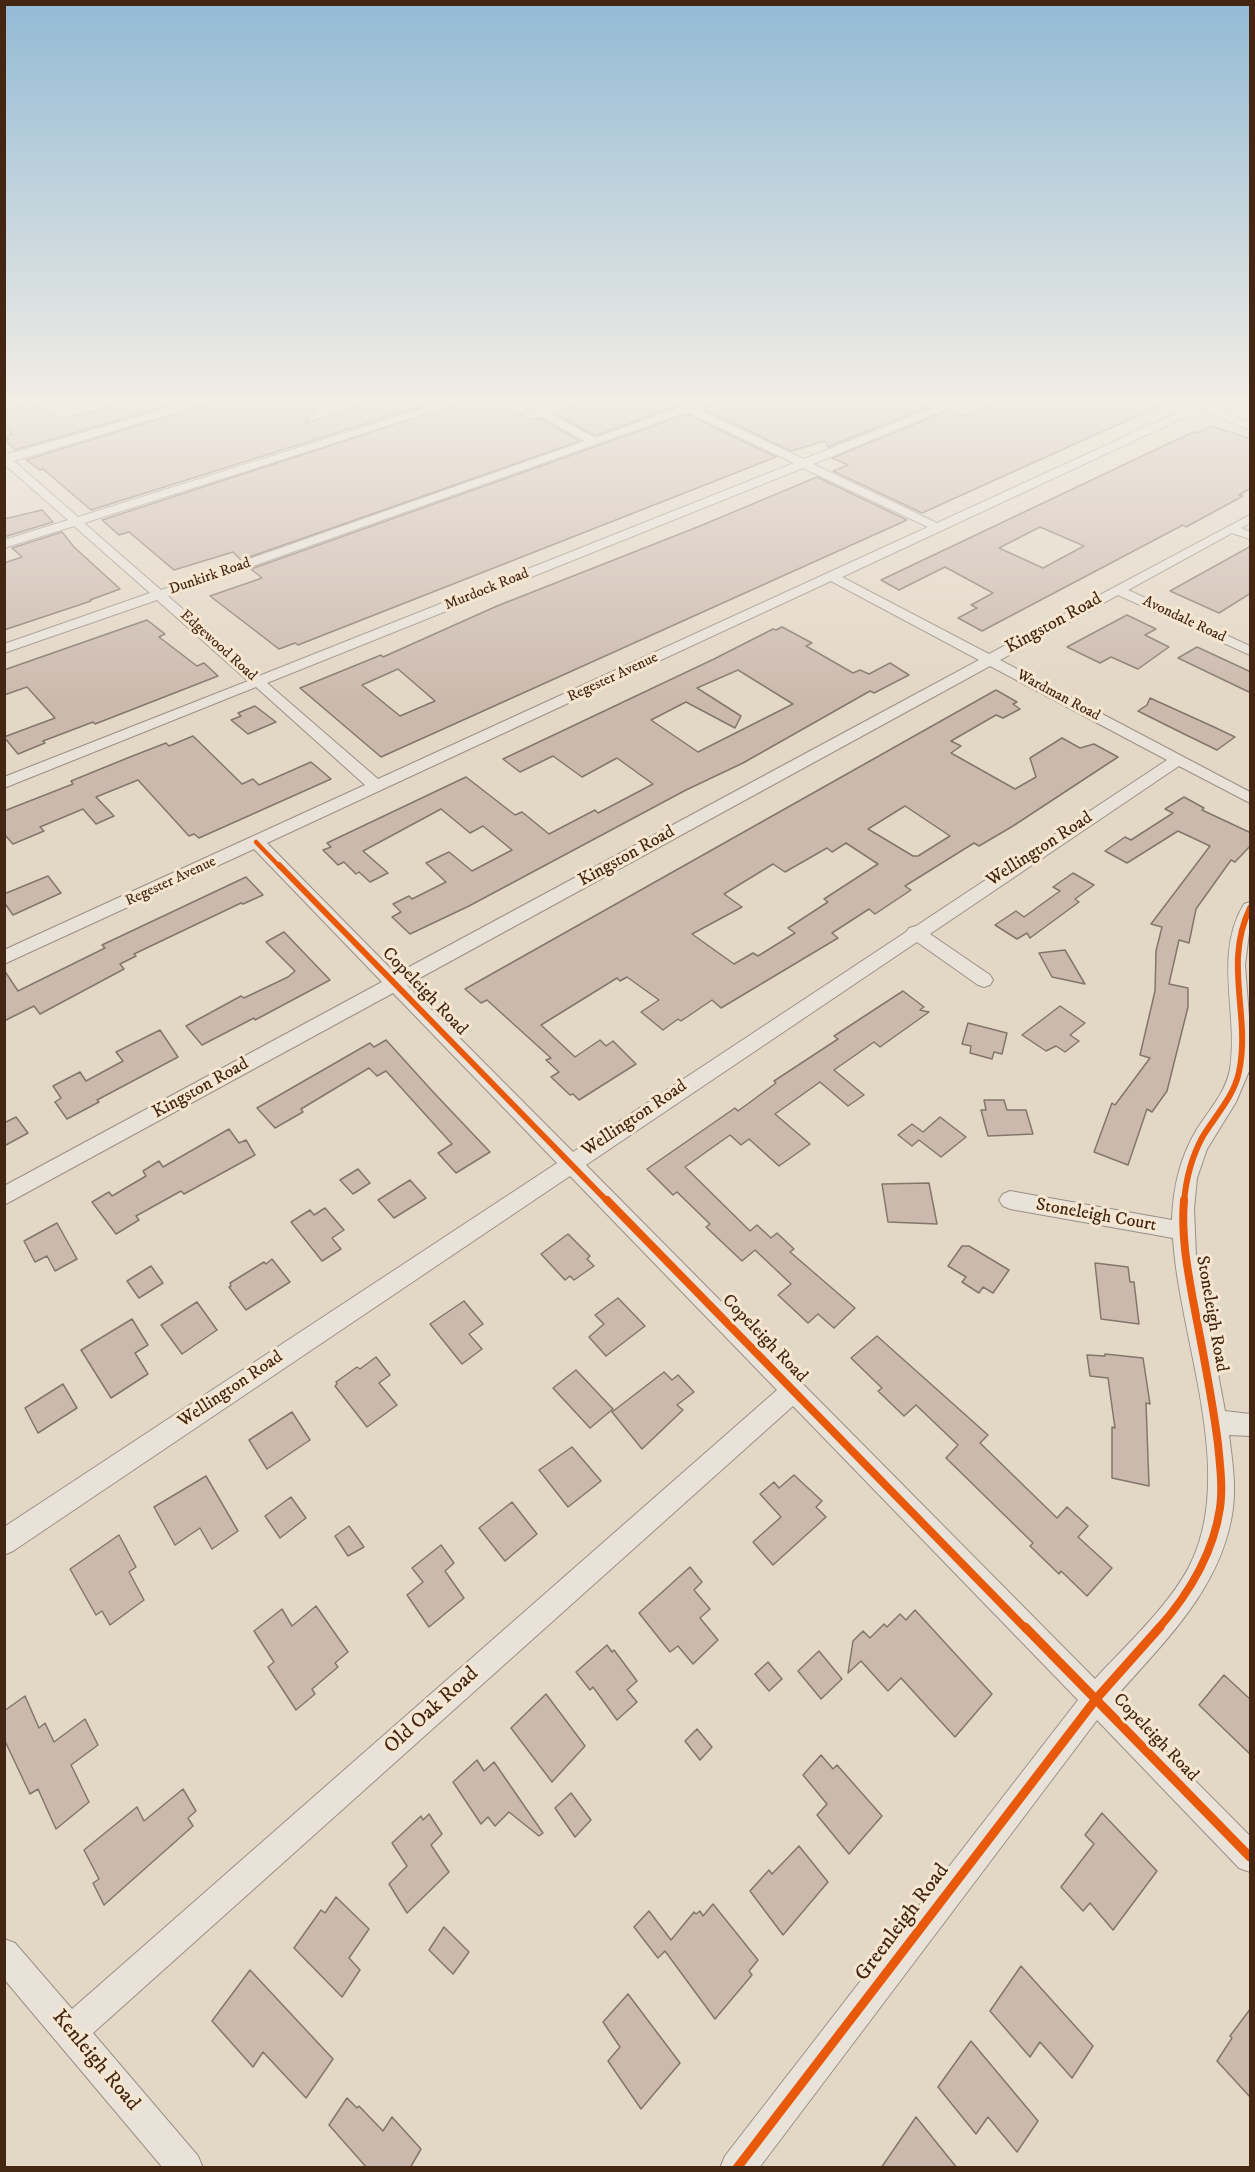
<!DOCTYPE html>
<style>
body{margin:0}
#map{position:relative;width:1255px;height:2172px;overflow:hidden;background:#e3d7c5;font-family:"IM FELL DW Pica",serif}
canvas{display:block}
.frame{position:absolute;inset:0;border:6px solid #442612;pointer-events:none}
</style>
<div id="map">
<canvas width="1255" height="2172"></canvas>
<div class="frame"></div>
</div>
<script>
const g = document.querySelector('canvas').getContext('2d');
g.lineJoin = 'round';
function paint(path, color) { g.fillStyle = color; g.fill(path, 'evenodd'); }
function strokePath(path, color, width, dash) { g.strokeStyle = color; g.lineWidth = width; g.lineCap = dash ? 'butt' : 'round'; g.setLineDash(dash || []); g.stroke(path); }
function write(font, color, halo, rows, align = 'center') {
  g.font = font + ' "IM FELL DW Pica",serif'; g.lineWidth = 6; g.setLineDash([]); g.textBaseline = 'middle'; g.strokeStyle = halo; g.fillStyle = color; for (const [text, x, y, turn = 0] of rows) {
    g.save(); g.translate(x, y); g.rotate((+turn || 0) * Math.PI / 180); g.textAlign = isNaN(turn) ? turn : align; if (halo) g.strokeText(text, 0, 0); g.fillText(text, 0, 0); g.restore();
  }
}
const building = new Path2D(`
 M144,397H199L15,450L5,440L8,439L5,436L12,434L4,427V411L30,404L60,418H67Z
 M229,397H293L314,411L304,424L387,397H451L91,510L43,469L40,470L26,460Z
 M479,397H490L532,420L539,418L580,441L241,560L233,552L174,570L129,532L119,535L102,520Z
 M604,397H701L595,436L554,413Z
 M727,397H802L814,403L824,397H920L936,404L828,447L825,441L791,451L703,409Z
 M1009,397H1059L1067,400L1074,397H1179L922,513L833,471L848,465L832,458L950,410L965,416Z
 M687,414L776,457L298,645L295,643L279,649L210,596L262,578L251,569Z
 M1212,426L1251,439V488L1239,495L1243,496L1186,527L1183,525L982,631L958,618L977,608L971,605L993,593L945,567L899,590L881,580L1138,458L1193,432L1197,433ZM1040,527L1084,546L1043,568L999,548Z
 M817,477L907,520L381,757L300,688L381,655L383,657L497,606L700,526ZM398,669L435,701L400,716L362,685Z
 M42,510L53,522L4,537V519Z
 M62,532L74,547L120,589L90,600L91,601L4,630V563L22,557L12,548Z
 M1251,546V593L1219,613L1170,591Z
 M1127,615L1156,629L1145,635L1169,647L1138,669L1111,657L1100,663L1067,647Z
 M147,620L165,634L159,637L197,666L204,663L218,676L95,724L93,722L43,741L45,743L18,754L4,737L55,718L27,687L4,695V670Z
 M782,627L812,643L806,646L853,673L860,670L869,674L890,663L909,675L874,693L870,691L743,763L686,790L469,906L410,934L392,917L401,912L393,904L409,896L412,899L446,882L426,863L449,852L472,871L512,850L483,826L470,833L441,809L363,851L388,873L370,882L359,872L356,874L344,862L338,865L323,850L331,847L327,843L466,777L515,815L522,812L549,834L595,810L598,813L653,784L617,758L582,777L553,756L520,772L503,759L714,659L773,629L776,630ZM738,670L793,704L698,752L651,720L686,702L735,728L741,716L697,688Z
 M1197,647L1251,672V693L1178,658Z
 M996,690L1017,702L1013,704L1020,709L1003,718L996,715L951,741L961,746L951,753L1015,789L1036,777L1030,758L1062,738L1080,748L1094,744L1118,757L1013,826L979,846L974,843L905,886L911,890L875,914L869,909L832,933L838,938L721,1008L712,1000L681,1021L678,1019L663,1030L641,1012L659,1000L627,977L620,981L617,978L541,1025L575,1057L600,1040L606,1046L613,1041L636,1064L579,1100L573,1094L570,1095L551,1077L559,1072L546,1060L551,1058L487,1000L481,1003L465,989ZM905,806L950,836L918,856H913L868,829ZM846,843L878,864L824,899L828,902L788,928L795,933L758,956L753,953L734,964L692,934L742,907L724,894L773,864L785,872L827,848L832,852Z
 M1150,698L1214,727L1235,737L1217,750L1180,732L1138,711L1147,705Z
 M255,706L276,722L248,734L231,720L241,716L238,713Z
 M193,736L242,784L253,779L259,785L311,762L331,779L199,838L194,834L189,836L138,780L96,797L114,816L96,824L83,809L40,827L44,831L13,844L4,834V811L73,784L71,781L130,757L166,743L169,746Z
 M1184,797L1204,808L1202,810L1251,833V845L1235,862L1231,860L1196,909L1189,943L1179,940L1169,984L1188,988V1007L1167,1091L1152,1112L1147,1109L1128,1165L1094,1152L1112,1103L1115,1105L1150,1058L1140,1055L1155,991L1156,951L1162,927L1151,924L1210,846L1178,831L1127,863L1105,851L1125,837L1131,840L1173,813L1165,809Z
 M1073,873L1094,885L1075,899L1079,902L1030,938L1027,933L1017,939L995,925L1016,911L1024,917L1060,891L1053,887Z
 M48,876L61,893L13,915L4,902V894Z
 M246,877L263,895L243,904L241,903L134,954L136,956L120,964L124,969L40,1014L34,1006L4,1021V970L18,991L105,948L102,945Z
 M284,932L330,980L255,1020L254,1018L202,1045L186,1026L241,996L244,998L288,977L295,971L266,942Z
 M1065,950L1085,984L1052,977L1039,953Z
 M903,991L924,1007L920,1010L929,1012L880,1047L874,1042L834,1070L864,1095L848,1106L820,1082L775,1114L810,1144L779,1166L749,1139L741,1145L730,1135L685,1167L750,1231L757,1225L771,1238L777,1233L794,1249L790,1252L855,1308L834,1328L818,1314L808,1323L778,1295L791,1284L755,1250L742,1261L706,1227L710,1224L677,1192L673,1195L647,1169L735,1108L738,1111L776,1083L774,1081L838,1039L834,1036Z
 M1060,1006L1085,1023L1070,1035L1079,1041L1065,1052L1056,1046L1046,1051L1022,1035Z
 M968,1023L1007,1033L1002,1054L994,1052L992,1059L970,1053L971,1046L962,1044Z
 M160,1030L178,1057L97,1100L99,1102L67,1119L55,1102L61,1098L53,1086L80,1072L86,1081L123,1061L116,1052Z
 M386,1040L435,1094L490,1152L456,1173L438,1153L452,1144L386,1071L377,1076L369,1068L301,1109L303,1112L275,1128L257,1108L370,1043L374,1047Z
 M984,1100H1004L1007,1110H1026L1033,1134L988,1136L981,1110H986Z
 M16,1117L28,1133L4,1146V1123Z
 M940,1117L966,1137L941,1157L919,1140L912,1146L898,1135L912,1124L923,1132Z
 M229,1129L239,1143L246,1140L255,1155L184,1194L181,1191L136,1216L139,1220L116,1234L92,1202L109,1192L112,1196L146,1176L143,1171L159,1161L163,1167Z
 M358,1169L370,1183L353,1194L340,1180Z
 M410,1180L426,1198L394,1218L378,1200Z
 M929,1183L937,1224L888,1222L882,1184Z
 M325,1208L344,1230L332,1238L341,1249L322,1261L291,1222L310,1210L314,1215Z
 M57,1223L77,1259L55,1271L47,1256L35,1262L24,1241Z
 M568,1234L590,1256L587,1259L594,1266L574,1280L570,1276L565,1280L541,1254Z
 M962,1246H969L1009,1270L993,1293L983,1287L979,1293L962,1282L966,1277L948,1266Z
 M272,1259L290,1282L246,1310L229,1287L231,1286L230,1283L264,1262L266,1264Z
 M1095,1263L1128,1267L1130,1282H1134L1139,1324L1101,1319Z
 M151,1266L163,1283L139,1298L127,1281Z
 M618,1298L645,1326L606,1356L589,1337L604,1324L595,1315Z
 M464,1301L483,1324L469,1334L482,1349L462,1364L430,1324Z
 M197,1302L217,1330L182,1354L161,1325Z
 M132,1319L148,1345L135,1353L148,1374L111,1398L81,1350Z
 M877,1336L988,1435L980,1443L1057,1518L1067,1507L1088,1526L1078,1537L1112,1568L1087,1596L1061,1571L1059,1574L1030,1546L1033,1543L946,1458L958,1445L916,1405L904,1416L878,1391L882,1388L851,1358Z
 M1105,1354L1143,1358L1150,1404L1146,1403L1149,1486L1112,1478V1427L1115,1428L1108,1378L1090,1376L1087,1355L1105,1356Z
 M376,1357L390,1375L379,1383L397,1405L367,1427L335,1386L337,1384L336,1382L357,1367L360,1369Z
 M576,1370L613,1409L590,1428L553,1388Z
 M664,1372L672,1380L678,1375L694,1392L677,1405L683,1410L642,1449L612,1412Z
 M63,1384L77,1408L38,1433L25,1408Z
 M292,1412L310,1440L267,1469L249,1440Z
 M572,1447L601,1481L568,1507L539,1470Z
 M794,1475L822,1501L816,1507L826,1517L773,1565L753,1542L781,1517L760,1494L774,1482L779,1488Z
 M206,1476L238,1531L212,1549L200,1528L175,1545L154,1507Z
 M291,1497L306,1518L280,1538L265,1516Z
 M512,1502L537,1534L505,1561L479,1528Z
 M349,1526L364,1547L348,1556L335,1536Z
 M119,1535L136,1567L129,1572L144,1600L110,1625L102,1611L96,1615L70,1569Z
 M441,1545L454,1563L445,1571L464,1598L429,1627L407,1595L423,1582L412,1568Z
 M690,1567L702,1582L694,1590L710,1609L700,1618L718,1640L693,1664L678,1646L670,1652L639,1613Z
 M316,1606L348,1652L335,1663L338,1667L312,1689L315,1694L296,1710L268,1667L274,1662L254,1631L282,1609L292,1626Z
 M915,1610L992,1694L955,1737L901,1678L888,1691L861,1661L848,1673L853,1641L863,1631L870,1638L884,1624L887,1627L900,1614L906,1620Z
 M607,1645L612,1652L614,1650L637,1681L627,1690L637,1702L617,1720L593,1687L590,1690L576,1672Z
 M819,1651L842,1679L821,1699L798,1671Z
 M768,1662L782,1679L769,1691L755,1674Z
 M1224,1675L1251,1700V1755L1199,1705Z
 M546,1694L585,1746L552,1782L511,1728Z
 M25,1696L39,1728L45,1723L54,1742L85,1719L98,1745L71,1765L89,1802L56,1829L38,1789L30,1794L4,1739V1711Z
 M697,1729L712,1747L700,1760L685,1741Z
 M821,1755L833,1769L837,1765L882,1816L849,1854L817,1815L827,1804L803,1775Z
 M477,1760L484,1771L494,1762L543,1833L539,1836L509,1812L495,1826L488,1817L481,1824L453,1782Z
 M183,1789L196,1811L188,1818L193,1826L104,1905L93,1883L99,1879L84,1850L137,1807L144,1821Z
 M571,1793L591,1820L575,1837L555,1808Z
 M1102,1813L1157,1871L1113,1930L1090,1903L1083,1911L1061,1887L1094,1844L1085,1835Z
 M429,1814L442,1834L431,1845L449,1872L407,1913L389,1884L407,1866L392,1843L421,1816L423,1820Z
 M799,1846L828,1882L783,1935L750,1891L769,1870L772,1874Z
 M336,1897L369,1929L349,1958L360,1970L342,1997L294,1948L321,1910L325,1913Z
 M713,1904L758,1960L749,1971L752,1975L715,2019L665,1951L658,1958L634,1927L649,1911L671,1940L694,1912L696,1914L700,1911L703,1916Z
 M444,1927L469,1952L453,1974L429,1950Z
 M1021,1966L1093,2046L1072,2078L1040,2042L1030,2057L990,2011Z
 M250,1970L333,2059L306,2098L263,2052L253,2067L212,2021Z
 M628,1994L680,2063L641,2109L608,2061L620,2047L603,2022Z
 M1251,2008V2098L1217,2061L1232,2038L1230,2036Z
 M971,2041L1038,2121L1017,2152L988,2117L976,2134L938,2087Z
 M347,2098L357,2108L359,2106L383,2131L392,2117L421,2149L410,2168H367L329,2125Z
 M916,2117L957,2168H881Z`);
paint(building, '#ccb9ad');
strokePath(building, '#83776b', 1.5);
const minor = new Path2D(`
 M209,397H227L14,461L78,517L460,397H477L84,523L161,590L585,441L505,397H519L595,438L709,397H725L697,409L804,459L960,397H975L813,464L937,523L1211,397H1225L1209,406L1250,423V430L1200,410L842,577L989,654L1250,515V523L1241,528L1250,532V539L1232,533L1128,590L1250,646V655L1118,595L1000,660L1250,792V803L1179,766L930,934L990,975L993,980L990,985L984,987L978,985L917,942L586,1165L1095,1679C1126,1645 1167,1608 1189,1567C1238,1473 1179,1339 1173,1238L1010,1209L1003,1206L999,1200L1003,1194L1010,1191L1172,1220C1173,1187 1180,1157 1197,1129C1209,1110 1226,1092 1230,1069C1239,1014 1213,955 1244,904L1250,902V925L1245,965L1250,1030L1249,1071L1236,1102L1207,1149L1197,1178L1194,1209L1196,1256L1225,1411L1250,1414V1436L1229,1435C1232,1459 1236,1483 1233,1508C1223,1587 1164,1642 1114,1699L1250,1836V1872L1239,1868L1097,1720L759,2168H720L725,2156L1078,1700L793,1406L93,2033L198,2156L203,2168H163L4,1979V1939L15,1943L72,2009L777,1390L570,1176L13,1551L4,1555V1527L557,1163L393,993L4,1205V1186L382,982L254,849L4,964V950L365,785L256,687L4,788V777L248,681L157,600L4,653V644L150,593L74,526L4,548V540L68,520L4,464V455ZM687,412L794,463L259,676L168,596ZM803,468L928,527L378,779L267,683ZM831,581L979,660L396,974L267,843ZM990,666L1167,760L916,926L909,928L906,932L573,1152L407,985Z`);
strokePath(minor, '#9a9083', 2);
paint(minor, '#e8e2d9');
strokePath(new Path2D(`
 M256,842L280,867`), '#e8590c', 4.5);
strokePath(new Path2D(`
 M279,865L608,1202
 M1184,1202C1186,1178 1192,1156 1203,1136C1216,1115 1234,1096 1239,1072C1251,1015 1223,964 1250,908`), '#e8590c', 6);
strokePath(new Path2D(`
 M607,1200L1026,1629
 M1158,1629C1189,1594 1213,1555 1220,1508C1223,1487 1220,1465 1218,1444C1212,1396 1202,1348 1193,1300C1187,1267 1181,1234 1184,1200`), '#e8590c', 8);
strokePath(new Path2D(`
 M1025,1627L1250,1857
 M737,2168L1096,1699L1160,1627`), '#e8590c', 9);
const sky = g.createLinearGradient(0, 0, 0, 702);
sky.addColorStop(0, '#92bad5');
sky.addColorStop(0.57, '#f2ede5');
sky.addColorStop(1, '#f2ede500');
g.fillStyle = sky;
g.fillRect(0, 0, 1255, 702);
write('15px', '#442612', '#f5e6d1', [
 ["Dunkirk Road",210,577,-19],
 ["Murdock Road",487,590,-22],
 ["Avondale Road",1184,620,25],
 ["Edgewood Road",218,646,42],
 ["Regester Avenue",613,678,-25],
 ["Wardman Road",1058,696,28],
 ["Regester Avenue",171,882,-25]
]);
write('18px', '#442612', '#f5e6d1', [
 ["Kingston Road",1054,624,-29],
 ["Wellington Road",1040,850,-33],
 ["Kingston Road",627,857,-29],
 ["Copeleigh Road",424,992,46],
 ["Kingston Road",201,1089,-29],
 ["Wellington Road",635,1119,-34],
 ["Stoneleigh Court",1096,1216,10],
 ["Stoneleigh Road",1211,1314,80],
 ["Copeleigh Road",764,1339,46],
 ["Wellington Road",231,1390,-34],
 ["Copeleigh Road",1155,1738,46]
]);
write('21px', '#442612', '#f5e6d1', [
 ["Old Oak Road",432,1711,-42],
 ["Greenleigh Road",903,1923,-53],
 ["Kenleigh Road",95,2061,50]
]);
</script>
